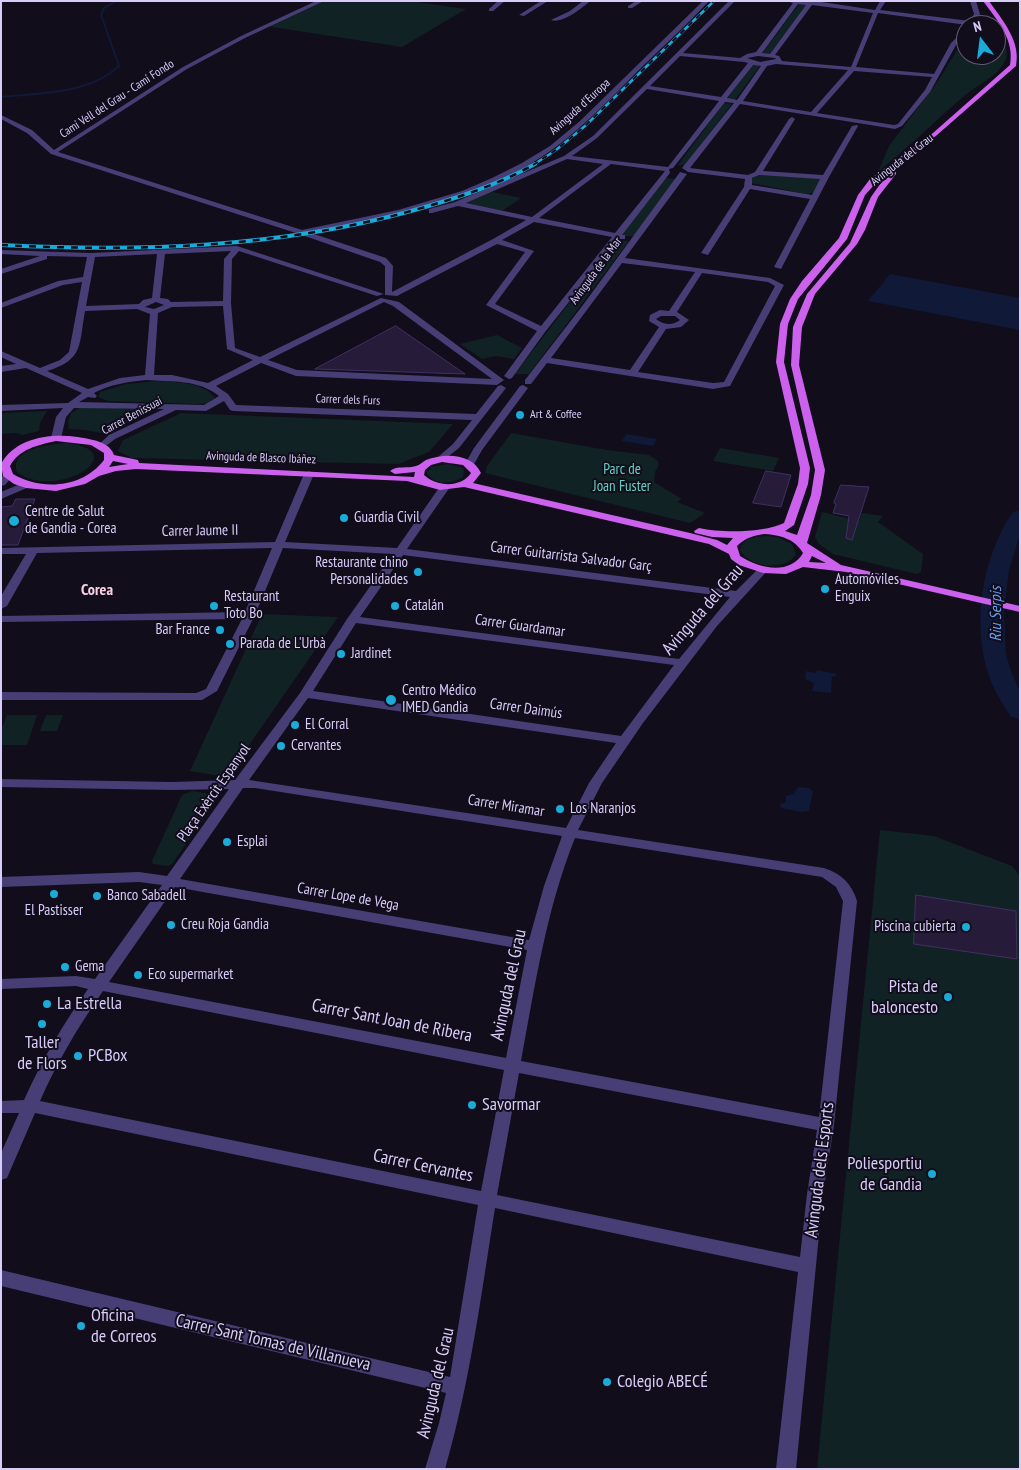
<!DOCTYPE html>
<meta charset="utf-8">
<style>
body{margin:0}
#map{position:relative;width:1021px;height:1470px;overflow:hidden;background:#110d1b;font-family:"PT Sans Narrow",sans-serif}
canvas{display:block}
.frame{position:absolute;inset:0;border:2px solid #d8cdf9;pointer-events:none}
.north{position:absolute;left:956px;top:15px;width:50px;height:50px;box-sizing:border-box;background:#110d1b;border:1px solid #615a74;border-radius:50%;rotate:345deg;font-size:14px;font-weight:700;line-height:20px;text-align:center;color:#d8cdf9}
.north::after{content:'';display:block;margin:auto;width:18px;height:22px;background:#1aabd8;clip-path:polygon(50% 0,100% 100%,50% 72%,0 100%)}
</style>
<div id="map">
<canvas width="1021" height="1470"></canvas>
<div class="frame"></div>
<div class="north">N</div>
</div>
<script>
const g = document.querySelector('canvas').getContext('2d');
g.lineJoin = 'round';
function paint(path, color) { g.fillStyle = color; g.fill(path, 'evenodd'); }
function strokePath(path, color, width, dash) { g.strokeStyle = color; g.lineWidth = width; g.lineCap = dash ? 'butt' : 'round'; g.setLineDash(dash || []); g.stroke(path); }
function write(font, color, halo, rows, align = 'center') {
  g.font = font + ' "PT Sans Narrow",sans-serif'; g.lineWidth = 4; g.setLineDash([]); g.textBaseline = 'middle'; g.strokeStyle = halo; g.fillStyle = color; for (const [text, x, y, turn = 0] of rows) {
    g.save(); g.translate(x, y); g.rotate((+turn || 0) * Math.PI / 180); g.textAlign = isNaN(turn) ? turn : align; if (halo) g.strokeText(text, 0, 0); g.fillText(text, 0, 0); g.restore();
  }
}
paint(new Path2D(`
 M321,1H409L466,9L402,47L266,26Z
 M799,4L806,5L770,54H762Z
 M996,30C1002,39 1011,50 1005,61C997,77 977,85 964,96C935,121 908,148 878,172L889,146L938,81L964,39L966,36V55H996Z
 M752,65L760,66L735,100L727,99Z
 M724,103L732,104L685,165H678Z
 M757,175L818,178L821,179L814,193L806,194L751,183L752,179Z
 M666,178L676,179L635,236H622L621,235Z
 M492,192L521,198L502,211L466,203Z
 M617,240L629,241L529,374H515Z
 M497,335L522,348L514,359L496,356L482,359L460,344Z
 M158,381C175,382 205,382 215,398L207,403L198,404L108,401L98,397L100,392L126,384Z
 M81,407L155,409L106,434L86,430L69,429L68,422L71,413Z
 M47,411L40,423L39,431L22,435L15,433L1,434V413Z
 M181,413L453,424L429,452L398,464L131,458L118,451L123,440Z
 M511,433L607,450L649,455L658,461L659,465L655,472L654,482L682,499L677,502L705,513L690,523L485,473L487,466Z
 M66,443C137,451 56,502 17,472C9,449 51,444 66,443Z
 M720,448L779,458L773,471L713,461Z
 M448,464L463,468L464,471L463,477C453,484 433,486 427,473L431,467Z
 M822,512L859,521L862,513L883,516L878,522L923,554L921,572L917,574L833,554L819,544L815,537Z
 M767,536L777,537L792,544L796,554C786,572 749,568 740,550C742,537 757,537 767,536Z
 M262,614L338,617L227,777L190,771Z
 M7,715H37L27,745H1V730Z
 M46,715H63L57,731H40Z
 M192,791L216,795L217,799L172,864L168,866L153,864L152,861L182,795Z
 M880,830L934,836L1012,866L1020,876V1469H817Z`), '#112224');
paint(new Path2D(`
 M890,274L1020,298V330L868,301Z
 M626,434L657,439L653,446L622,441Z
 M817,670L836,674L835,677L832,676L831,693L812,691L814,683L805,679L806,671L816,673Z
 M798,787L809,788L813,791L809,811L801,812L781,808L780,804L786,802V796L793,794Z`), '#101938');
strokePath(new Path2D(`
 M1,97C40,93 89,94 119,66L101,15L104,8L116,1`), '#101938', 2);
paint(new Path2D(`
 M1020,510V535L1009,570L1004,613L1006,654L1011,671L1020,692V719L1011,717C1002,703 993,689 988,673C972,622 982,561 1010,516L1013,512Z`), '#101938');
const building = new Path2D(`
 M396,326L465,374L315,369Z
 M766,471L791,475L781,507L753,503Z
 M841,485L869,487L852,540L846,538L849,516L833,513L836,504L834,503Z
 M16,499H35L18,545H1V507L12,506Z
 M916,895L1016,911L1017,959L914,944Z`);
paint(building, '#261c3a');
strokePath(building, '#413063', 1);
paint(new Path2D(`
 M316,1H324L245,38L187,69L58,152L302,230L398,210L462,191L492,178L522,163L550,146L580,121L703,1H709C686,26 660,49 636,73C602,107 569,142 527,166C462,204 384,219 311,233L386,258L393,266L392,292L493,239L526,220L458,206L432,213H429V209L455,202L564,156L593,136L729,1H735L683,53L740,58L747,54L756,52L793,3L786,1H815L875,10L880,1H886L880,10L970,21L974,14L970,1H976L980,14L974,24L967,25L878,13L856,67L934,74L951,43L966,28V33L956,45L930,92L902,126L895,129L740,104L690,168L748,175L755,172L789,119L792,117L795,119L763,171L823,175L852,126L857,125L858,126L829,177L781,269L774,267L810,199L750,189L708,255L701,253L744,187L745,179L688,172L682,168L734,103L725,102L673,168L669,169L670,173L622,235H625V239H619L545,332L512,378L509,379L504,376L537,331L486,305L525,252L497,244L397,296L385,295V266L380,262L299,234L51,154L27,133L1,119V115L32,130L54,150L183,67L241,36ZM798,4L806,5L770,54L762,53ZM812,5L873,13L851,67L782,61L779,56L775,55ZM680,56L744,62L748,63L721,97L650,86ZM758,56L775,58L776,59L760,62L747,58ZM776,64L848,70L811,112L743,101L767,66ZM753,65L761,66L737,100L727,98ZM854,71L932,77L925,90L898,124L894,125L817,113ZM647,89L719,101L668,167L572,156L597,138ZM567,159L603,164L532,217L466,203ZM611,164L665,171L615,233L539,218ZM759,175L820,179L812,195L752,185V178ZM534,222L612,237L541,326L495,304L534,251L502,240Z
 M498,1H505L493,11H489V9Z
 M541,1H548L524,16L519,15Z
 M583,1H590C581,9 562,24 551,20L570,11Z
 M636,1H643L632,8H628V6Z
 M680,172L687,174L625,258L770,278L784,285L730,386L713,389L547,363L531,384H525V380L583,305ZM622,263L695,272L669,311L660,310L650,315L649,321L659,327L630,370L551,358ZM702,273L768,282L775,286L724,382L713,383L638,372L666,329L681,327L689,320L677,312ZM661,316H675L680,320C672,326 664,325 656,319Z
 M237,246L384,294L377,296L239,251L232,259L231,303L235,348L260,357L381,298L399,302L504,380L497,385L296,376L261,363L216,386L228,394L236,405L476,414L498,386L501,385L506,388L459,448L441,462L438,461V457L453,444L472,420L233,411L230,410L224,401L206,411L176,410L115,439L102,449L97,446L109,435L164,409L74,408L66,417L61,438L56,441L51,438L56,417L63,408L1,411V405L68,403L82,393L26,368L1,372V366L16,364L1,357V351L40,368L60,360L69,352L82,282L63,285L1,308V303L58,281L83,277L87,257L47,256V259L1,274V269L40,256L1,254V250L91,253ZM231,251L224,259L223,301L171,302L168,299L160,298L165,254ZM157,254L152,298L143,300L139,304L86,306L95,257ZM156,302L164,305L154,309L145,307ZM384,302L393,306L492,379L297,370L268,360ZM223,306L227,349L253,360L208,383L172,375H154L158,313L172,307ZM137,309L150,314L145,375L120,378L88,389L47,371C84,360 79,344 85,311ZM146,380C171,382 198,379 219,396L204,405L79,402L88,397L95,398L97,396L94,393C110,384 129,382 146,380Z
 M523,385L528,388L482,450L473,466H467L465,464L474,448L520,386Z
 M309,471L314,474L285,542L397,548L441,485L445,484L450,487L407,549L736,591L759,568H767L768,570L717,626L643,723L602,783L578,830L824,868C841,873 852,884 857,901L834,1125L823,1194L796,1469H776L798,1272L495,1208C481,1296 470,1383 445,1469H425L439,1423L446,1393L1,1286V1270L450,1377L478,1205L35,1113L7,1178L1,1180V1153L19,1113H1V1101L24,1100C42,1060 63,1024 88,989L76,986L1,989V979L76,976L95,979L162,885L139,882L1,887V877L139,872L167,876L229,789L172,790L1,787V779L172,782L235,780L300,693L347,619L393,554L283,548L255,615L217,691L202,700H1V692L196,693L206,689L242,619L1,622V616L245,612L272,548L37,553L7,606L1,609V596L26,554H1V548L275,542L304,474ZM403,555L730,597L679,659L360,617ZM356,623L674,665L621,736L313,691ZM308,698L616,743L589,783L566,828L249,780ZM243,788H255L562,836L544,886L529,940L180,879ZM575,838L822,877L836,887L843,901L819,1117L521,1061C535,986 546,910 575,838ZM175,887L527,950L506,1058L109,982ZM103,991L504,1070L481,1191L40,1101C57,1062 78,1027 103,991ZM519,1073L817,1130L807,1194L800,1257L497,1195Z
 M8,473L13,476L5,485L1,486V477Z
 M25,482L30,485L29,487L1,499V492Z`), '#473e75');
paint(new Path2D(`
 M983,1H989C1003,21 1021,41 1016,66L937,135L876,183L865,195L847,239L798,299L788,324L784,362L810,468L808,484L794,525L785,531L797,535L811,495L815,470L791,365L793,327L807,294L850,243L871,197L883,180L892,172H896V174L878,197L865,230L857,244L815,294L802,327L799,365L825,470L821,495L807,543L841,565L1020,606V612L846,572L803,567L786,574L763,573L739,565L731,559L729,554L709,544L464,487L440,490L407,481L136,469L116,471L99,476L85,484L56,491L26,488L14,484L3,476L1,464C18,433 63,432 93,440C102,442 111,446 114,455L138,460L139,463L414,477L415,472L395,474L390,471C397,465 408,469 416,466C420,465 422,462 426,460C444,453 472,453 481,473L473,483L690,533L717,540L727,545L733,538L712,537L695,533L694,531L699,528C722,533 763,533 784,523L798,484L800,468L776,362L780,324L790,299L802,281L839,238L858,195L870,179L933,133L1010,65C1015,40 997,20 983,1ZM56,441L91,445L104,453V460C83,488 41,491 13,474L10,466C19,449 38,445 56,441ZM113,461L128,464L109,467ZM442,462L463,465L471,473C461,488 437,487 424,475L425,470L431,465ZM765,534C780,535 795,539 803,553C790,576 758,568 740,556L737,546C745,538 754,535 765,534ZM812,556L826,563L809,562Z`), '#cb61ec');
const railFar1 = new Path2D(`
 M533,165L556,150L585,126L714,1`);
const rail = new Path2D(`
 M1,245C139,252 277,248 411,211C454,199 496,186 535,164`);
strokePath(railFar1, '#1aabd8', 2.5);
strokePath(rail, '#1aabd8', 4);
strokePath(railFar1, '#110d1b', 2, [5.5]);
strokePath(rail, '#110d1b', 2.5, [7]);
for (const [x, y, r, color] of [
 [520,415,5,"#1aabd8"],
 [344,518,5,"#1aabd8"],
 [14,521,6,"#1aabd8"],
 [418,572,5,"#1aabd8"],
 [825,589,5,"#1aabd8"],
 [214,606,5,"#1aabd8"],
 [395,606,5,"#1aabd8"],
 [220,630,5,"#1aabd8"],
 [230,644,5,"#1aabd8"],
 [341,654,5,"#1aabd8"],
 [391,700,6,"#1aabd8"],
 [295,725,5,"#1aabd8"],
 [281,746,5,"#1aabd8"],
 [560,809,5,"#1aabd8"],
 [227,842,5,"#1aabd8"],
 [54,894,5,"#1aabd8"],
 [97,896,5,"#1aabd8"],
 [171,925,5,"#1aabd8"],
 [966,927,5,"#1aabd8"],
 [65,967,5,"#1aabd8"],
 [138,975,5,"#1aabd8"],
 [948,997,5,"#1aabd8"],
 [47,1004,5,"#1aabd8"],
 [42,1024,5,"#1aabd8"],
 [78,1056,5,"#1aabd8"],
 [472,1105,5,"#1aabd8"],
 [932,1174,5,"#1aabd8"],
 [81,1326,5,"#1aabd8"],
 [607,1382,5,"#1aabd8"]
]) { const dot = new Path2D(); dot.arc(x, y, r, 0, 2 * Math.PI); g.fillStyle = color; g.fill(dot); strokePath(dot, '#110d1b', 2); }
write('12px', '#d8cdf9', '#110d1b', [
 ["Camí Vell del Grau - Camí Fondo",117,99,-33],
 ["Avinguda d'Europa",580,107,-42],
 ["Avinguda del Grau",902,160,-38],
 ["Avinguda de la Mar",596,271,-54],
 ["Carrer dels Furs",348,400,2],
 ["Carrer Benissuai",132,416,-28],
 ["Avinguda de Blasco Ibáñez",261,458,2]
]);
write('12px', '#d8cdf9', '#110d1b', [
 ["Art & Coffee",530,415]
], 'left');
write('15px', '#63cfc3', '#110d1b', [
 ["Parc de",622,470],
 ["Joan Fuster",622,487]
]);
write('15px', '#d8cdf9', '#110d1b', [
 ["Centre de Salut",25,512],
 ["de Gandia - Corea",25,529],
 ["Guardia Civil",354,518],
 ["Restaurante chino",408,563,"right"],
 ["Personalidades",408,580,"right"],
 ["Automóviles",835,580],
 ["Enguix",835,597],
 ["Restaurant",224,597],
 ["Toto Bo",224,614],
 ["Catalán",405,606],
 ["Bar France",210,630,"right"],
 ["Parada de L'Urbà",240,644],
 ["Jardinet",351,654],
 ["Centro Médico",402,691],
 ["IMED Gandia",402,708],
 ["El Corral",305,725],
 ["Cervantes",291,746],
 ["Los Naranjos",570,809],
 ["Esplai",237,842],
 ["Banco Sabadell",107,896],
 ["El Pastisser",54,911,"center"],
 ["Creu Roja Gandia",181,925],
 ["Piscina cubierta",956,927,"right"],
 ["Gema",75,967],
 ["Eco supermarket",148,975]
], 'left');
write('15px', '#d8cdf9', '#110d1b', [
 ["Carrer Jaume II",200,531,-1],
 ["Carrer Guitarrista Salvador Garç",571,557,7],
 ["Carrer Guardamar",520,626,8],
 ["Carrer Daimús",526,709,8],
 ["Plaça Exèrcit Espanyol",214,793,-55],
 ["Carrer Miramar",506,806,9],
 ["Carrer Lope de Vega",348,897,10]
]);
write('bold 16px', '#f9cfe4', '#110d1b', [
 ["Corea",97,590]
]);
write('italic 16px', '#689ded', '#110d1b', [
 ["Riu Serpis",996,614,-90]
]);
write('18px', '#d8cdf9', '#110d1b', [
 ["Avinguda del Grau",703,610,-49],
 ["Avinguda del Grau",509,985,-78],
 ["Carrer Sant Joan de Ribera",392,1021,11],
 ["Carrer Cervantes",423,1166,12],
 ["Avinguda dels Esports",820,1170,-83],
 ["Carrer Sant Tomas de Villanueva",273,1343,13],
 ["Avinguda del Grau",436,1383,-77]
]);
write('18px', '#d8cdf9', '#110d1b', [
 ["Pista de",938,987,"right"],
 ["baloncesto",938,1008,"right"],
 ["La Estrella",57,1004],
 ["Taller",42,1043,"center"],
 ["de Flors",42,1064,"center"],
 ["PCBox",88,1056],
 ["Savormar",482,1105],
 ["Poliesportiu",922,1164,"right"],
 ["de Gandia",922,1185,"right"],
 ["Oficina",91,1316],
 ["de Correos",91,1337],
 ["Colegio ABECÉ",617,1382]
], 'left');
</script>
